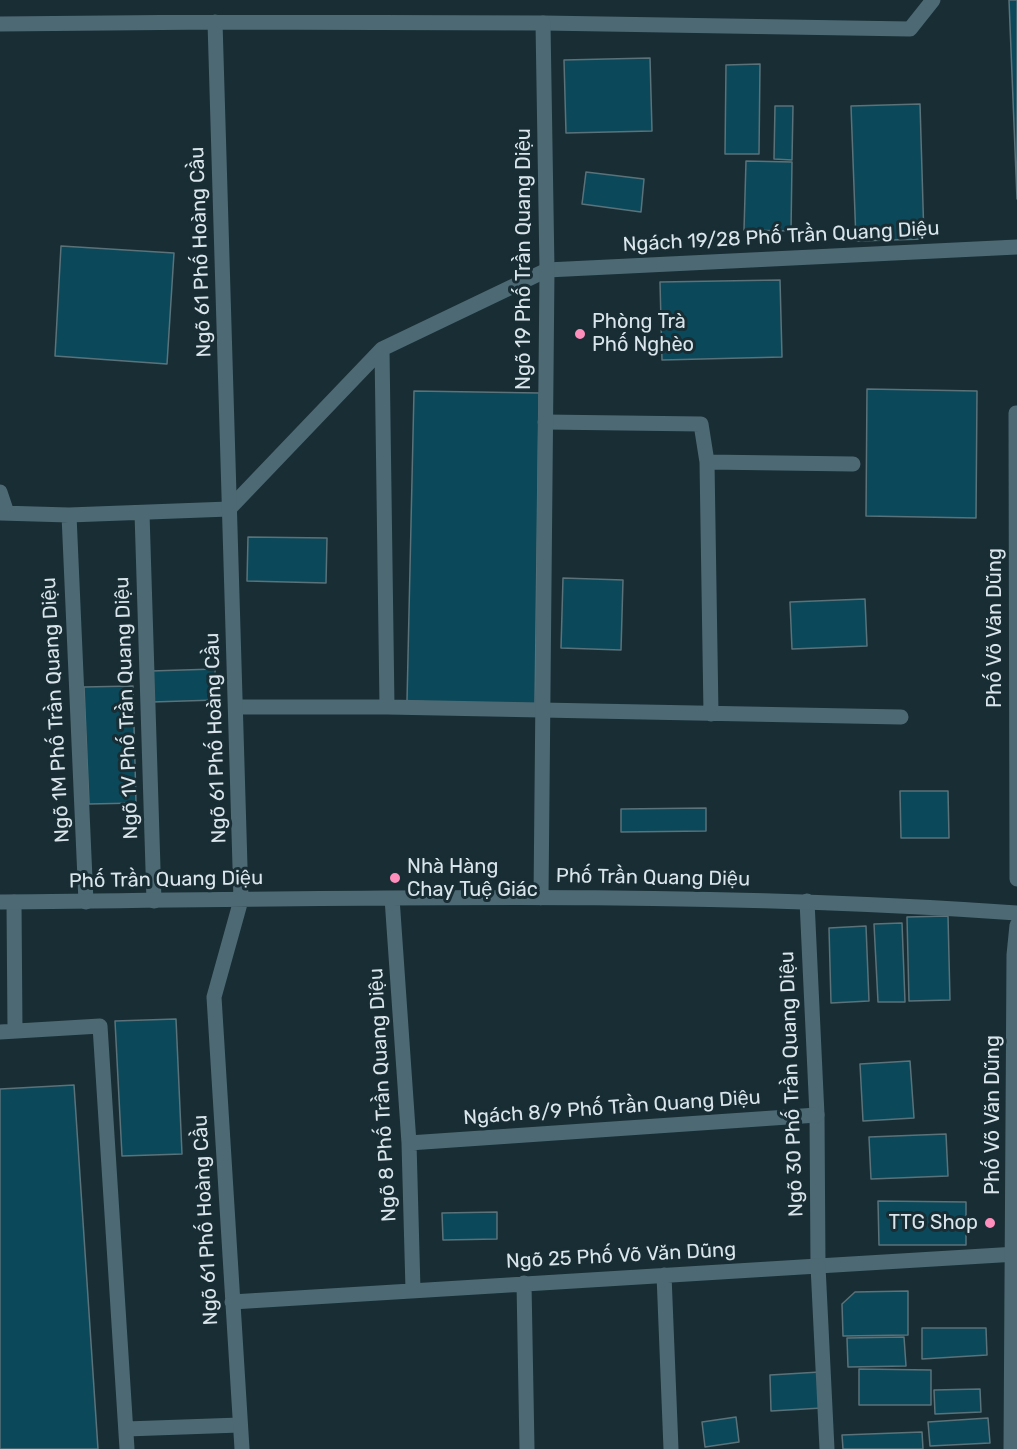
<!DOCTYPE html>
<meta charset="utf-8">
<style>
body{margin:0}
canvas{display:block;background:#182d34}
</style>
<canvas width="1017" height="1449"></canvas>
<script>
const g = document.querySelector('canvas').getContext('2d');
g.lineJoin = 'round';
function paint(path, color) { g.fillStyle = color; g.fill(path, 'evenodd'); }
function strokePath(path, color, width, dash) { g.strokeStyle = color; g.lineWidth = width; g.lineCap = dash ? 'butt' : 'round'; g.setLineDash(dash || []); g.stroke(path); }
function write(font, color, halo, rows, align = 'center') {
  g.font = font + ' Rubik,sans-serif'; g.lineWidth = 6; g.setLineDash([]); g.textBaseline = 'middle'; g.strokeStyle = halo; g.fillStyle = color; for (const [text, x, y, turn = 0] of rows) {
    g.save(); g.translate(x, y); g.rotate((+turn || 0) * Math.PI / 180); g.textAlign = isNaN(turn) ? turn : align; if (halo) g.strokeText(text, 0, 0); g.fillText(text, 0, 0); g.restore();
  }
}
const building = new Path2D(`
 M1009,0H1017V199Z
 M650,58L652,131L566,133L564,60Z
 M760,64L759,154H725L726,65Z
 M920,104L924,239L856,241L851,106Z
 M775,106H793L792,160L774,159Z
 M746,161L792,162L791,231L744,230Z
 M586,172L644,179L641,212L582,204Z
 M61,246L174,253L167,364L55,356Z
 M780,280L782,357L662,360L660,282Z
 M867,389L977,391L976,518L866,516Z
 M414,391L539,393L535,706L407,701Z
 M248,537L327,538L326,583L247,581Z
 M563,578L623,580L621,650L561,648Z
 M865,599L867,646L792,649L790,602Z
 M215,669L216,700L152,702L151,671Z
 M133,686L136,803L89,804L84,687Z
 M900,791H948L949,838H901Z
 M706,808V831L621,832V809Z
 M948,916L950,1000L909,1001L907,917Z
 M902,923L905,1002H878L874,924Z
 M866,926L869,1001L831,1003L829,928Z
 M176,1019L182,1154L122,1156L115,1021Z
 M910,1061L914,1118L863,1121L860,1064Z
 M74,1085L98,1449H0V1089Z
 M946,1134L948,1176L871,1179L869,1137Z
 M878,1201L966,1202V1245H879Z
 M497,1212V1239L443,1240L442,1213Z
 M908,1291V1335L843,1336L842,1304L855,1292Z
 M922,1328H986L987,1355L922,1359Z
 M904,1337L906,1366L848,1367L847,1338Z
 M859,1369L931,1370V1405H859Z
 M820,1372L822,1408L771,1411L770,1375Z
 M980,1389L981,1412L935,1414L934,1390Z
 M736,1417L739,1442L705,1447L702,1422Z
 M988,1418L990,1443L930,1446L928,1422Z
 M922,1432L923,1449H843L842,1435Z`);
paint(building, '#0b4859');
strokePath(building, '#5b727a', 1.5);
strokePath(new Path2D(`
 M543,23L910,29L933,0
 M382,349L387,707
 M545,422L701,424L707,462L711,714
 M707,462L853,464
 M0,492L7,513
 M0,513L69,515L229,509L382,349L547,270L1017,247
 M142,513L154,901
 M69,515L86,902
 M237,707H387L901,717
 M807,901L817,1115L818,1266L1017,1254
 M14,902L15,1031
 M0,1032L100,1026L127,1449
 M126,1429L240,1425`), '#4d6973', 15);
strokePath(new Path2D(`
 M215,22L241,900L214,997L242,1449
 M0,24L215,22L543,23L547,270L541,898
 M1016,413L1017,879
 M392,898L409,1143L413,1290
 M0,902C339,899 679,889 1017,913
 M409,1143L817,1115
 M664,1275L671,1449
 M524,1283L527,1449
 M232,1302L818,1266L827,1449
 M1011,1449L1014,955L1017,925`), '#4d6973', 15);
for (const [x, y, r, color] of [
 [580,334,6,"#fe8ebb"],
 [395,878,6,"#fe8ebb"],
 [990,1223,6,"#fe8ebb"]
]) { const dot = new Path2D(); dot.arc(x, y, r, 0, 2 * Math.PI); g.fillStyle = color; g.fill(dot); strokePath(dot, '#182d34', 2); }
write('20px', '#d9e5ea', '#182d34', [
 ["Ngách 19/28 Phố Trần Quang Diệu",781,237,-3],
 ["Ngõ 61 Phố Hoàng Cầu",201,252,-92],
 ["Ngõ 19 Phố Trần Quang Diệu",524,259,-90],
 ["Phố Võ Văn Dũng",995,628,-90],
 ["Ngõ 1V Phố Trần Quang Diệu",127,708,-92],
 ["Ngõ 1M Phố Trần Quang Diệu",56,710,-93],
 ["Ngõ 61 Phố Hoàng Cầu",216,738,-92],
 ["Phố Trần Quang Diệu",653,878,1],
 ["Phố Trần Quang Diệu",166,880,-1],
 ["Ngõ 30 Phố Trần Quang Diệu",792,1084,-92],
 ["Ngõ 8 Phố Trần Quang Diệu",383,1095,-93],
 ["Ngách 8/9 Phố Trần Quang Diệu",612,1108,-4],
 ["Phố Võ Văn Dũng",993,1115,-90],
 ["Ngõ 61 Phố Hoàng Cầu",206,1220,-93],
 ["Ngõ 25 Phố Võ Văn Dũng",621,1256,-3]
]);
write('20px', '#d9e5ea', '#182d34', [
 ["Phòng Trà",592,322],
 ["Phố Nghèo",592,345],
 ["Nhà Hàng",407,867],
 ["Chay Tuệ Giác",407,890],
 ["TTG Shop",978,1223,"right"]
], 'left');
</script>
